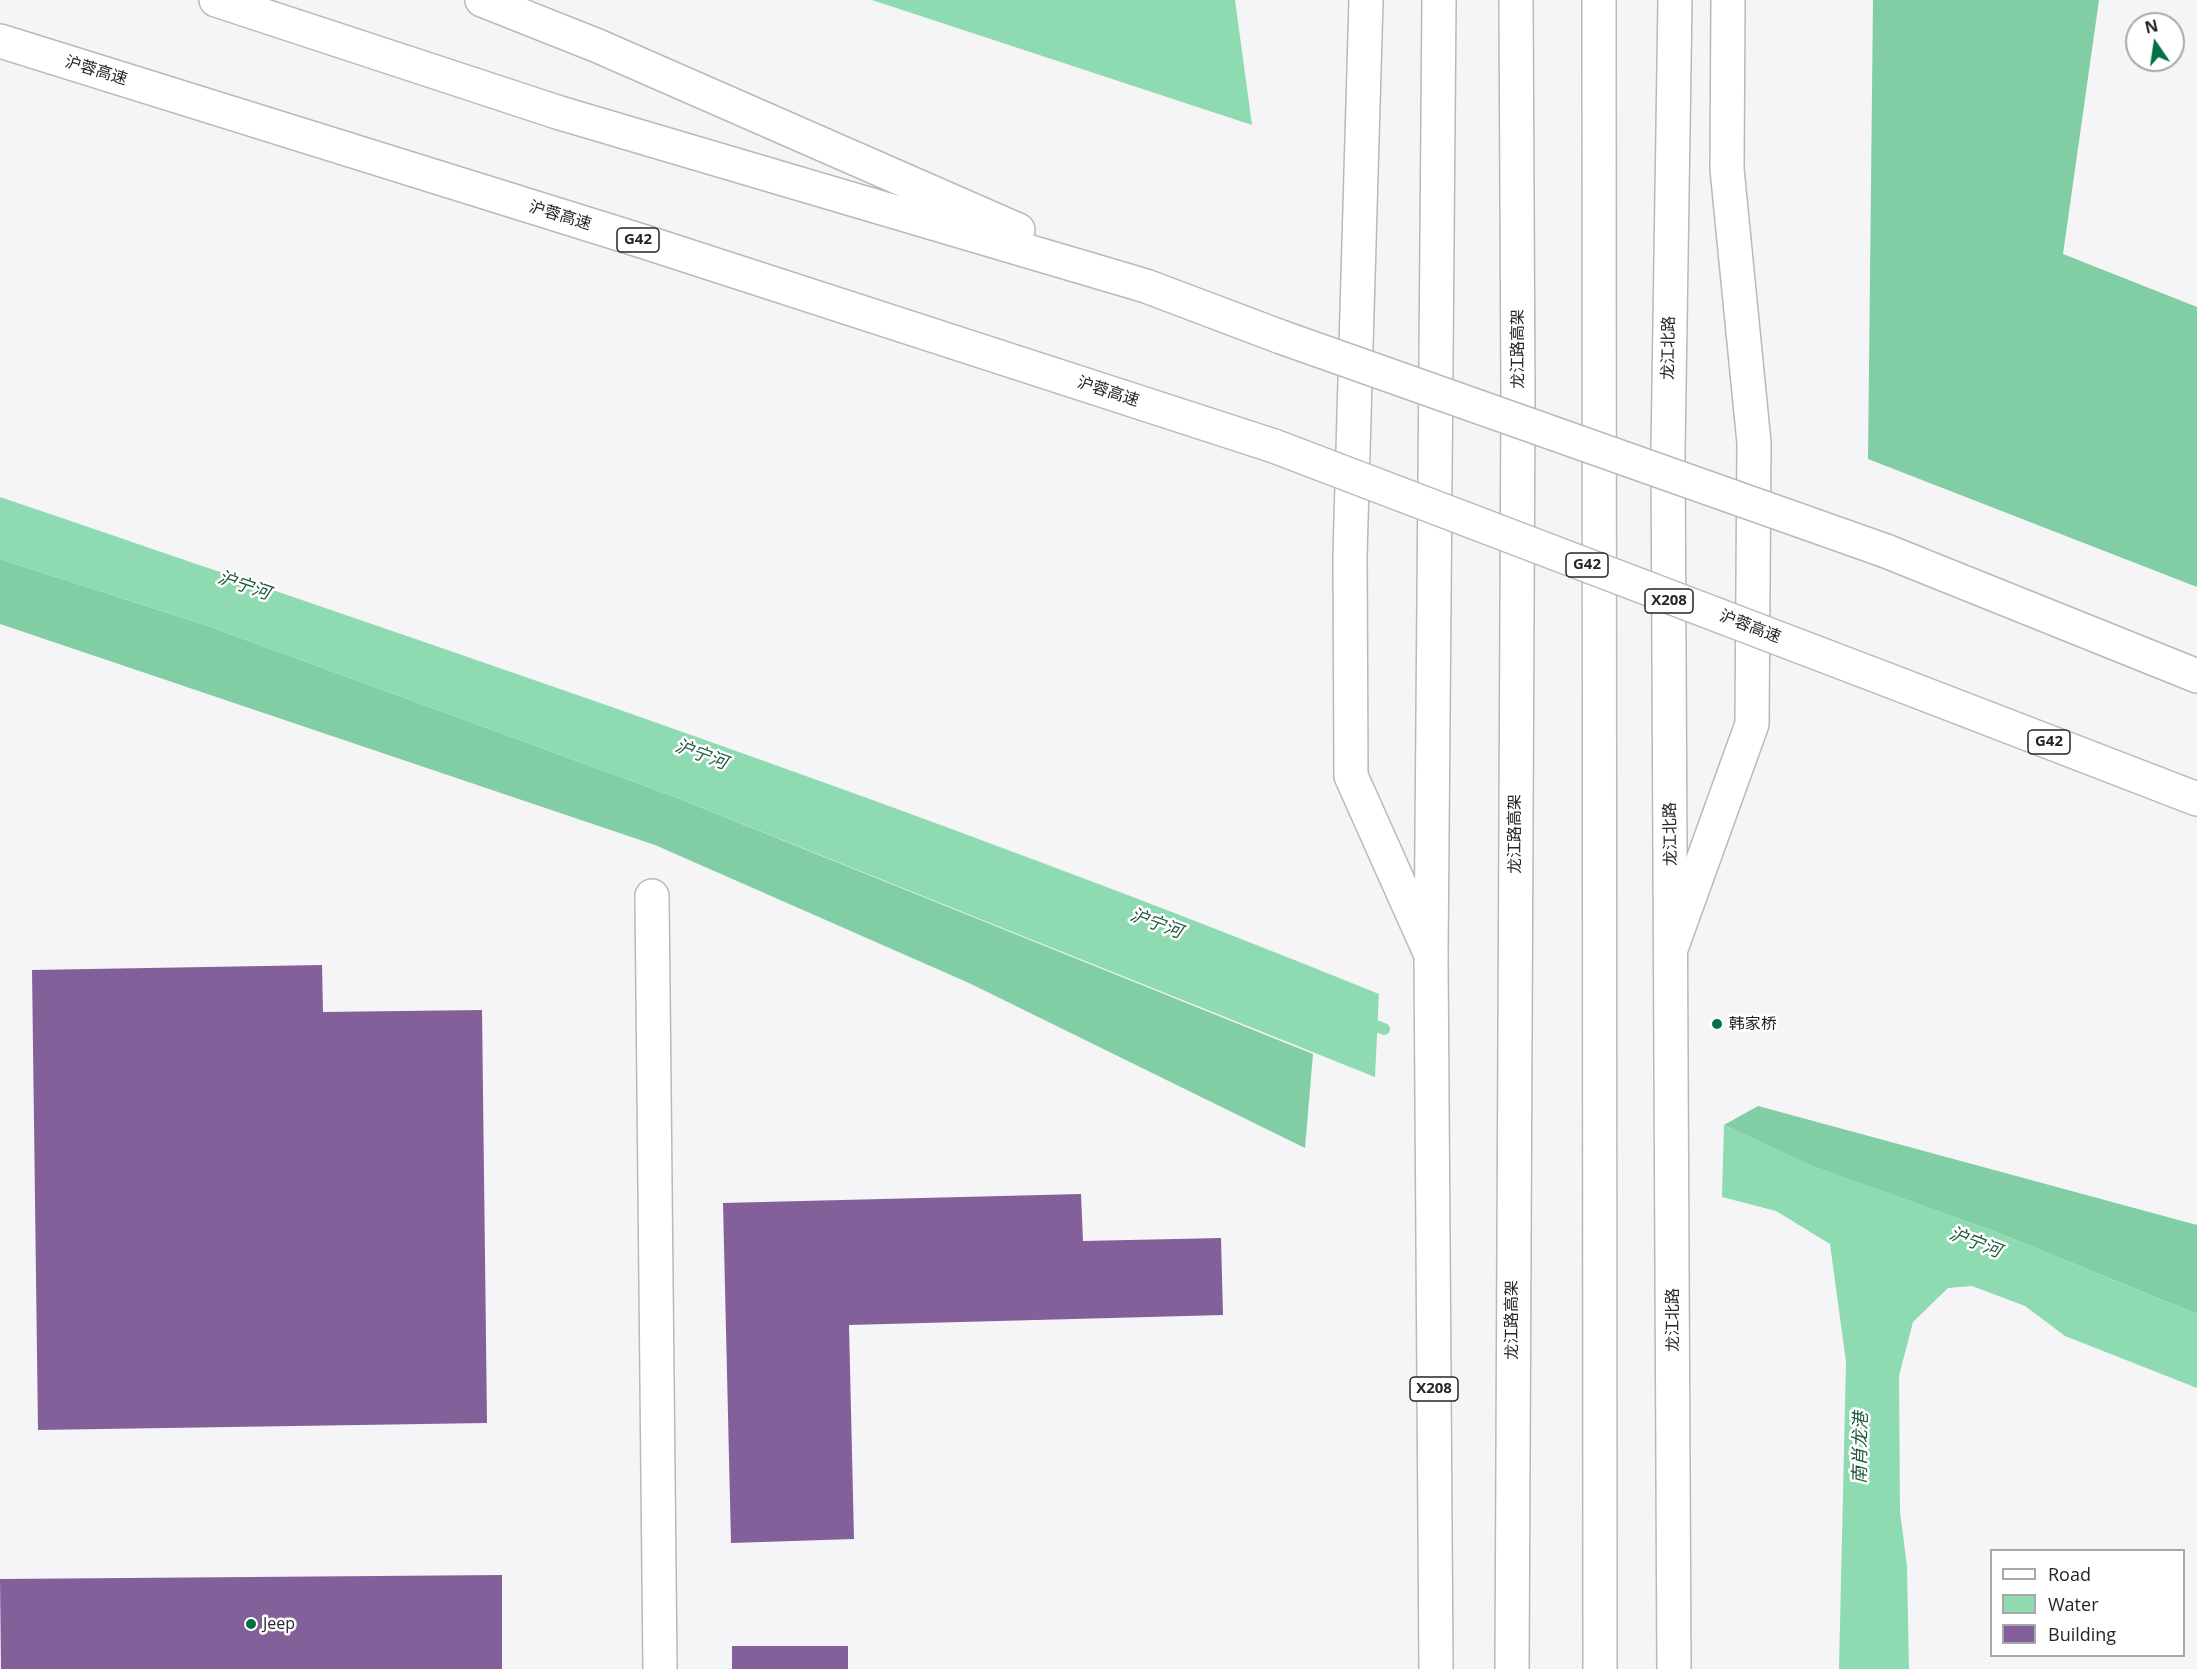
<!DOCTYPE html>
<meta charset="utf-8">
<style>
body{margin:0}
#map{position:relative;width:2197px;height:1669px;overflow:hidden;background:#f5f4f7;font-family:"Open Sans",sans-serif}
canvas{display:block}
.legend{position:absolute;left:1990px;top:1549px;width:195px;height:108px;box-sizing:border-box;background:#fff;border:2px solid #a8a8a8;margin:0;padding:8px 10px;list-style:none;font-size:18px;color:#262526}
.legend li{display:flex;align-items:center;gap:12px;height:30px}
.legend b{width:30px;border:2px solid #a8a8a8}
.north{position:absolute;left:2125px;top:12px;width:60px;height:60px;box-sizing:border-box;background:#fff;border:2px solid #a8a8a8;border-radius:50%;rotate:347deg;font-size:16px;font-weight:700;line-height:24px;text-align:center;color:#262526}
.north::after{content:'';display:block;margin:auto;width:21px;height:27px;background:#056f46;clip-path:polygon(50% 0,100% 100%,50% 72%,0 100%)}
</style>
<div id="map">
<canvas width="2197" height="1669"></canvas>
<ul class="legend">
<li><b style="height:8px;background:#fff"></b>Road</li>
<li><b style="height:16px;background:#8edbb1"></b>Water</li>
<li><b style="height:16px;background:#84609b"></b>Building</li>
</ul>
<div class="north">N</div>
</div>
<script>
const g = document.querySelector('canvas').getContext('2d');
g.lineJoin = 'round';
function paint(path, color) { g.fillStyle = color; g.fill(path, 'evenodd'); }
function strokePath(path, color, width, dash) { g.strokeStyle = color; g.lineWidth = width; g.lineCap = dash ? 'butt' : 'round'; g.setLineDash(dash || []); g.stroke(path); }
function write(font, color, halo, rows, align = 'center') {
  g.font = font + ' "Open Sans","Noto Sans SC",sans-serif'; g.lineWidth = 5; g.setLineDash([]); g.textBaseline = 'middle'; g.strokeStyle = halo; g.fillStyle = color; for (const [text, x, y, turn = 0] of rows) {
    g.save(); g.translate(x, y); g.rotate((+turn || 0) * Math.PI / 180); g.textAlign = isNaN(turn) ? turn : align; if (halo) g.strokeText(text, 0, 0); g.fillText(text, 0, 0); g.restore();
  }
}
paint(new Path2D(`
 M1873,0H2099L2063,254L2197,307V587L1868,459Z
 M0,559L208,626L675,797L1313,1054L1305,1148L969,983L655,845L0,624Z
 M1758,1106L2197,1225V1314L1996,1232L1812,1166L1724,1125Z`), '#81cea4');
paint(new Path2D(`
 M872,0H1235L1252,125Z
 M0,497C463,655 926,810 1379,994L1375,1077L675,797L208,626L0,559Z
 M1724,1125L1813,1166L1996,1232L2197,1314V1388L2065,1336L2025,1306L1972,1286L1948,1288L1913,1322L1899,1376L1900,1512L1907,1566L1909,1669H1839L1846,1362L1830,1244L1776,1211L1722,1197Z`), '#8edbb1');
strokePath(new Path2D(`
 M1363,1021L1384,1029`), '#8edbb1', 12);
paint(new Path2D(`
 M322,965L323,1012L482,1010L487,1423L38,1430L32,970Z
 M1081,1194L1083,1241L1221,1238L1223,1315L849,1325L854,1539L731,1543L723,1203Z
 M502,1575V1669H1L0,1579Z
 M732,1646H848V1669H732Z`), '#84609b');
const minor = new Path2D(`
 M1366,0L1350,555L1351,776L1431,955
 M652,896L660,1669
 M1672,946L1752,724L1754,443L1727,169L1728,0`);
const major = new Path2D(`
 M1436,1669L1431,955L1439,0
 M1674,1669L1668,451L1675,0`);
const highway = new Path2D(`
 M216,0L560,113L1146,286L1281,337
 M482,0L598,46L1018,230
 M1599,0L1600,1669
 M0,41L645,242L1274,446
 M1886,551L2197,676
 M1901,685L2197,799
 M1512,1669L1518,397L1516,0`);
strokePath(minor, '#bab8bb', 36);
strokePath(major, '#bab8bb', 36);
strokePath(highway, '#bab8bb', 36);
strokePath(minor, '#fff', 33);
strokePath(major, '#fff', 33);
strokePath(highway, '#fff', 33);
const highwayBridge = new Path2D(`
 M1281,337L1886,551
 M1274,446L1901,685`);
strokePath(highwayBridge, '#bab8bb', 36, []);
strokePath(highwayBridge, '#fff', 33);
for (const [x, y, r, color] of [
 [1717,1024,6,"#056f46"],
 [251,1624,6,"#056f46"]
]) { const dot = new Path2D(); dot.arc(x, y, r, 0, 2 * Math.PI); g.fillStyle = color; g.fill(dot); strokePath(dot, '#fff', 2); }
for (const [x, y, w] of [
 [638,240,42],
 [1587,565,42],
 [1669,601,48],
 [2049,742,42],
 [1434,1389,48]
]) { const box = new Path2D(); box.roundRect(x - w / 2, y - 12, w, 24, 4.5); g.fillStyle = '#fff'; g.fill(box); strokePath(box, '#262526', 1.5); }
write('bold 15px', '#262526', null, [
 ["G42",638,240],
 ["G42",1587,565],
 ["X208",1669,601],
 ["G42",2049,742],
 ["X208",1434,1389]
]);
write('16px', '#262526', '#fff', [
 ["沪蓉高速",96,71,17],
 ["沪蓉高速",560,216,17],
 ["龙江北路",1669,348,-89],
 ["龙江路高架",1518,349,-90],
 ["沪蓉高速",1108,392,18],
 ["沪蓉高速",1750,627,21],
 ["龙江路高架",1515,834,-90],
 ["龙江北路",1671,834,-91],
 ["龙江路高架",1512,1320,-90],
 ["龙江北路",1673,1320,-90]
]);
write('16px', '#262526', '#fff', [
 ["韩家桥",1729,1024],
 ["Jeep",263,1624]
], 'left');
write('italic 18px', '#20593d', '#fff', [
 ["沪宁河",244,586,19],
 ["沪宁河",701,755,20],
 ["沪宁河",1156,924,20],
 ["沪宁河",1975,1243,21],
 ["南肖龙港",1861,1448,-89]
]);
</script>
